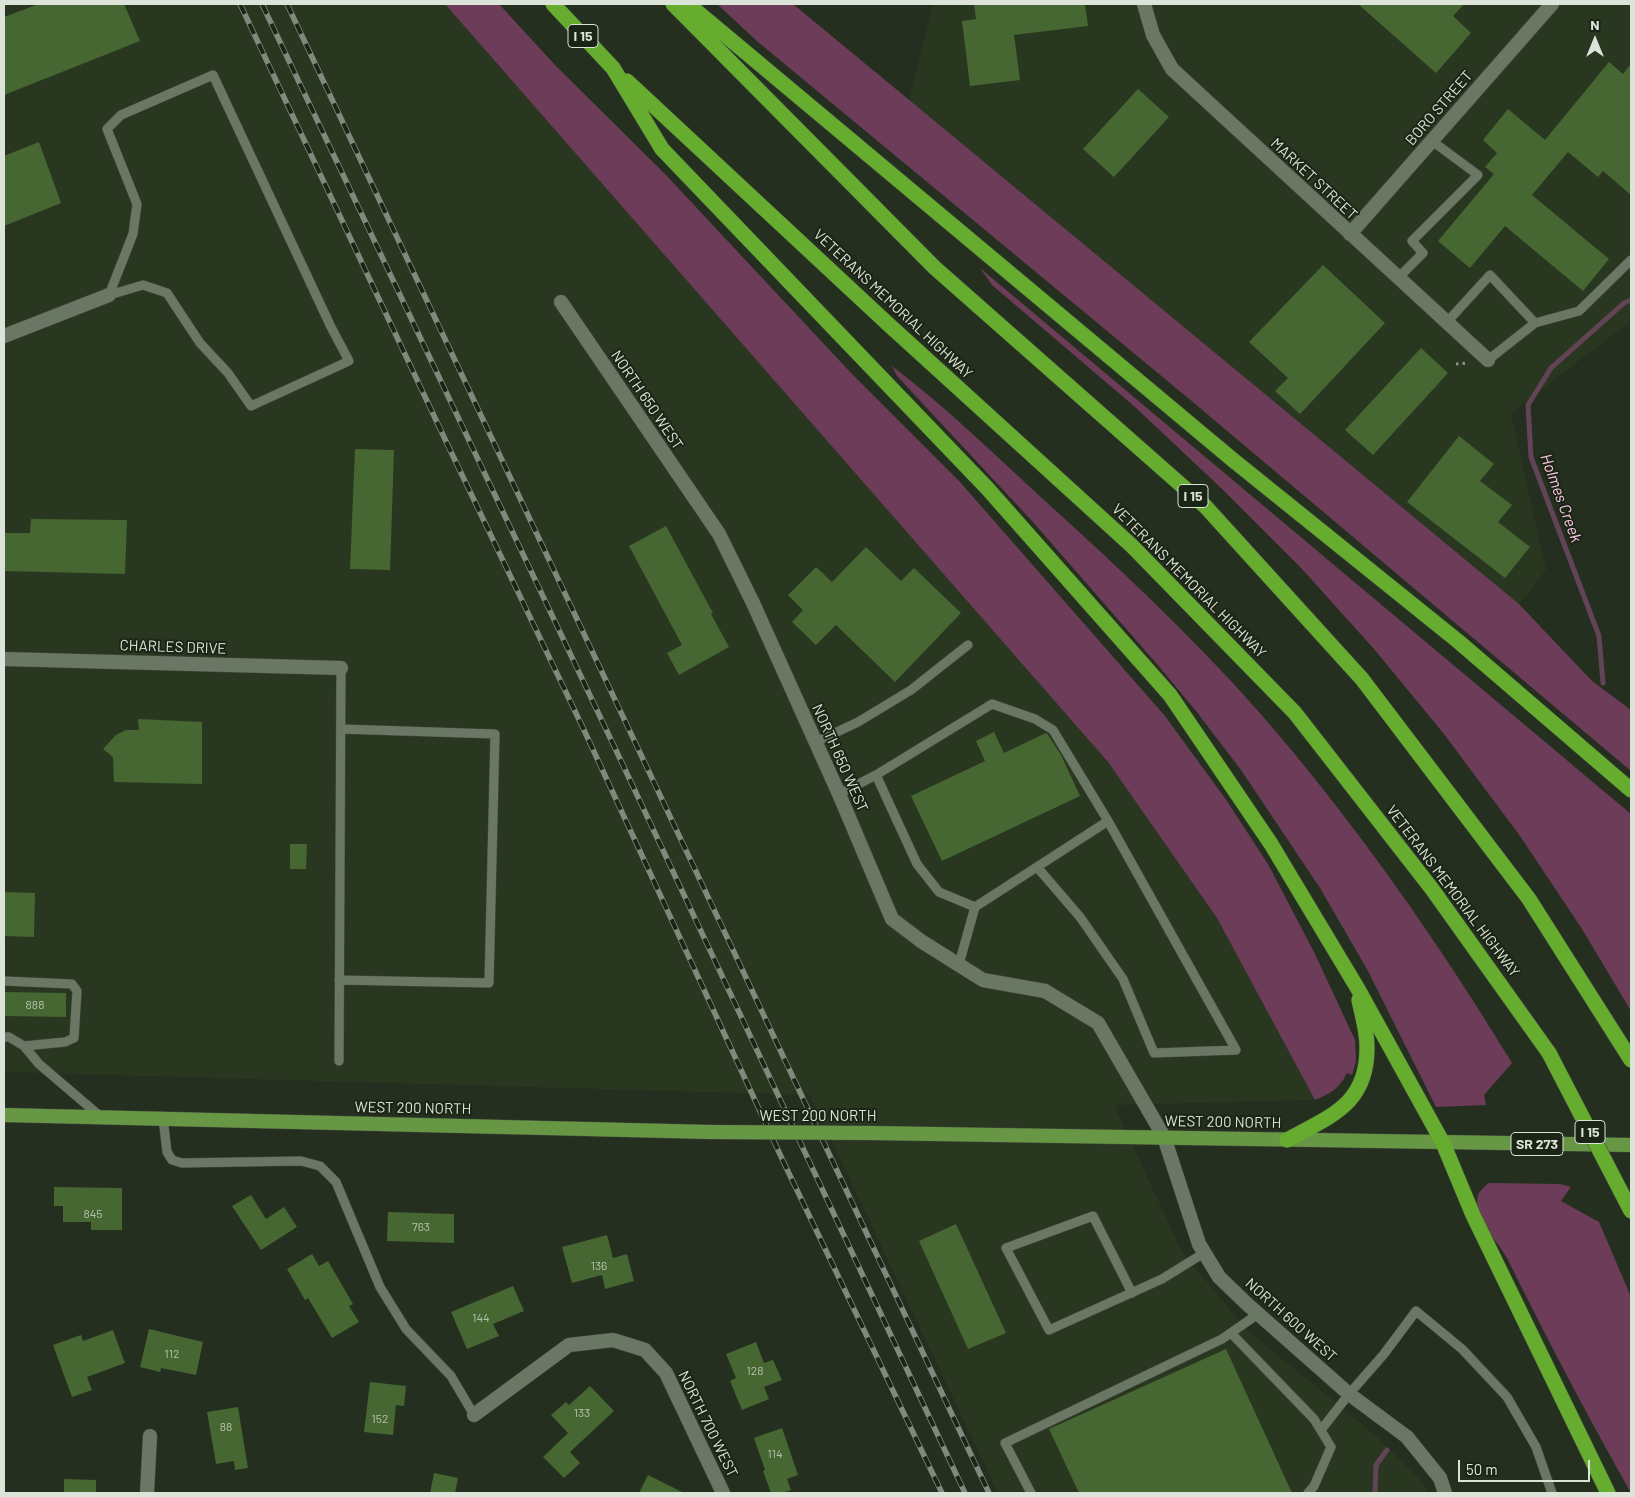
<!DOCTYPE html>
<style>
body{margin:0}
#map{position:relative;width:1635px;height:1497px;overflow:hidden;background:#252f1f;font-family:Barlow,sans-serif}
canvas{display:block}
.frame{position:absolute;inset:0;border:5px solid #dce3d8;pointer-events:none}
.north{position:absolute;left:1570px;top:15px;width:50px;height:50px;-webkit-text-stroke:4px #1b2515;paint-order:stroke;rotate:0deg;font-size:14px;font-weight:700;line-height:20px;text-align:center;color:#dce3d8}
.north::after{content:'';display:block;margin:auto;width:18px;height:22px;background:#dce3d8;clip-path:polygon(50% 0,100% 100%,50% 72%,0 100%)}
.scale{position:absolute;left:1458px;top:1460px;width:132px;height:22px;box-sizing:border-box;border:2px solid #dce3d8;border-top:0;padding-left:6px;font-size:15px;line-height:18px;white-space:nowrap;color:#dce3d8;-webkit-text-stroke:4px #1b2515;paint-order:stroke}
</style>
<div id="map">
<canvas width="1635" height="1497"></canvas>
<div class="frame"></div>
<div class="north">N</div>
<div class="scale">50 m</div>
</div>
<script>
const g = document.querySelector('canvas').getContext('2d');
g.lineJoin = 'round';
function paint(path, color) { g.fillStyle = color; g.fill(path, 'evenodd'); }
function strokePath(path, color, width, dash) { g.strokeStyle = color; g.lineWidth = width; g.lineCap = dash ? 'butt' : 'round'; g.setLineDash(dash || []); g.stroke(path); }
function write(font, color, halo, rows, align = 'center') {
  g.font = font + ' Barlow,sans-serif'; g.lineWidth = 4; g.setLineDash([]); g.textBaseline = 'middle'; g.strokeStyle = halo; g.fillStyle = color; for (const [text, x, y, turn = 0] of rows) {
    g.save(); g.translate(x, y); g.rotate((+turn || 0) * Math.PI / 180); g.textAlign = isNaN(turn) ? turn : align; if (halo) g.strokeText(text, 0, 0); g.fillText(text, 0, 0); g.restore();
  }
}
paint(new Path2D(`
 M4,4H445L1108,762L1217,918L1315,1100L1114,1105L1182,1252L1247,1330L1375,1435L1423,1483L1428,1493H998L810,1095L4,1072Z
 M933,4H1631V321L1511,413L1546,570L1519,604L909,101Z`), '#293721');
paint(new Path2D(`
 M445,4H499L555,65L665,174L852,374L960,482L1165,716L1227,801L1269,866L1314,952L1355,1040L1356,1061L1352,1075L1347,1073C1340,1088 1330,1094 1315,1100L1217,918L1108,762Z
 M717,4H793L1519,604L1592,681L1631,710V771L1188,398L758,42Z
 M980,268L1631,814V1011L1582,929L1520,836L1444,734L1374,649L1302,569L1221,488L1135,407L992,285Z
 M892,366C946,407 994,454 1044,500C1118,567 1193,637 1259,712C1354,821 1437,940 1512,1063L1484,1095L1486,1105L1436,1107L1368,971L1320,888L1241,770L1196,711L1156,663L1033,522L897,376Z
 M1489,1183L1560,1184L1571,1187L1561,1201L1599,1222L1631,1297V1493C1588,1417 1547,1339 1508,1260C1499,1242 1482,1229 1478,1208C1475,1195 1480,1190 1489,1183Z`), '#6c3c58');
strokePath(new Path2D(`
 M1603,683L1599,636L1531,457L1528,405L1551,368L1624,303L1631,300
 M1375,1493L1376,1465L1387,1450`), '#624456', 5);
paint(new Path2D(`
 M39,4H124L140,41L4,95V17Z
 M974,4H1085L1088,26L1014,35L1020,80L970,86L962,21L976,19Z
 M1358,4H1464L1453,16L1471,33L1436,73Z
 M1609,62L1623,74L1631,64V195L1603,171L1598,177L1568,152L1532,195L1609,259L1583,291L1505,226L1470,268L1438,241L1494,174L1485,167L1497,153L1483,140L1508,109L1545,140Z
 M1138,89L1169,117L1114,177L1083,149Z
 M39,142L61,203L4,226V156Z
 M1323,265L1385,323L1300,414L1275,391L1288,378L1249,342Z
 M1421,348L1448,373L1373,455L1345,430Z
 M1459,436L1494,464L1480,481L1512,505L1498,522L1530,547L1505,578L1407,502Z
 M355,449L394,450L390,570L350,569Z
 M31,519L127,520L125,574L4,571V533H30Z
 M666,526L713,613L711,614L729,647L679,675L667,653L682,645L629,546Z
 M866,547L901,581L914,568L961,613L895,682L836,625L816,645L792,622L803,610L788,595L816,567L832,582Z
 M138,719L202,722V784L114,782L113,757L103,749L116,735L126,730H139Z
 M994,732L1004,753L1046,733L1048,735L1061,755L1080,796L942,861L911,796L985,761L976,741Z
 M290,844H307L306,869H290Z
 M4,892L35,893L34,937L4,936Z
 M4,992L66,993V1017L4,1016Z
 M54,1187L122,1188V1230H91V1222H63V1206H54Z
 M251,1195L266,1219L284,1207L297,1227L261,1250L232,1206Z
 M388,1212L454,1214V1243L387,1241Z
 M956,1224L1006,1333L968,1349L919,1241Z
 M607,1235L613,1258L627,1254L634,1281L605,1289L602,1275L572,1283L562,1247Z
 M312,1254L319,1266L328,1261L353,1304L349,1306L359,1322L332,1338L308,1298L305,1300L287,1269Z
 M513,1286L524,1311L493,1324L499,1336L467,1349L451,1312Z
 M149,1329L203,1342L196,1375L161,1368L160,1372L140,1367Z
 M113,1330L125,1363L87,1377L92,1390L72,1397L53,1345L81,1335L83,1341Z
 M756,1342L764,1363L773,1360L782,1380L764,1387L769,1399L742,1410L730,1381L736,1378L726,1354Z
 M1226,1349L1292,1493H1079L1049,1429Z
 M370,1382L406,1386L404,1406L396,1405L393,1435L364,1432Z
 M590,1386L614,1411L570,1452L580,1463L564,1478L543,1457L568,1433L551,1415L566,1402L569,1405Z
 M238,1407L248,1468L235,1470L234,1461L216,1464L207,1412Z
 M782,1428L798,1475L787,1479L791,1490L782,1493H771L763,1471L765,1470L754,1438Z
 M434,1473L458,1478L455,1493H430Z
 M648,1475L684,1493H639Z
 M64,1479L96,1480V1493H64Z`), '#466731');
const service = new Path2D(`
 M213,75L331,327L349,361L251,406L228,373L200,343L167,293L143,285L109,295L133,234L137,204L107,129L121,115Z
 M1398,278L1423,253L1412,241L1478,175L1432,141
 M1447,322L1490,275L1535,323L1488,360
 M1535,323L1579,311L1631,260
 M816,742L858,722L911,690L968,645
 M876,775L917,864L939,892L975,907
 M839,794L876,775L992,704L1035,719L1053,730L1108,821
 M959,964L975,907L1108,821L1236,1050L1154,1053L1123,979L1080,917L1037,867
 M339,980L489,983L495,734L341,729
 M4,981L72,984L77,991L74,1038L65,1042L24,1046
 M4,1037H9L24,1046L39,1064L101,1117
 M339,1061L341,668
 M163,1118L167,1152L172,1160L182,1163L301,1161L320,1166L336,1182L380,1287L406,1329L451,1376L474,1415
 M1132,1293L1093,1216L1006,1248L1049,1330L1162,1279L1204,1253
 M1231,1333L1314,1419L1331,1447L1314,1486L1308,1493
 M1321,1430L1349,1394L1384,1354L1416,1311L1462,1349L1507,1397L1536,1447L1552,1493
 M1031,1493L1005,1443L1222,1339L1258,1314`);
const minor = new Path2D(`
 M1144,4L1153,35L1172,69L1488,360
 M1350,234L1552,4
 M561,302L719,534L753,603L839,794L892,919L921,941L983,980L1045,991L1098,1023L1164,1137
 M4,336L109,295
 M4,659L341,668
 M474,1415L569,1345L613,1340L645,1350L666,1373L723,1493
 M147,1493L150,1436`);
const tertiary = new Path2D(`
 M1164,1137L1199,1244L1219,1277L1247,1304L1349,1394L1407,1437L1440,1478L1445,1493`);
const primary = new Path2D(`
 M4,1115L711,1132
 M870,1133L1631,1145`);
const motorway = new Path2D(`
 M553,4L613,68L662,149L987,488L1170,695L1271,844L1358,989L1443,1143L1473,1215L1608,1493
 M673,4L934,267L1205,506L1362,679L1529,899L1631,1060
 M688,4L1233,460L1459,642L1631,790
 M627,81L888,324L1132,546L1295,713L1432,889L1549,1053
 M1287,1140C1330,1116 1368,1105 1367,1046C1367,1031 1362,1015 1359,1000`);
strokePath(service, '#444c3e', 10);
strokePath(minor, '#444c3e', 15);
strokePath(tertiary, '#444c3e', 15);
strokePath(primary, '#444c3e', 15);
strokePath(motorway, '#444c3e', 16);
strokePath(new Path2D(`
 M1456,364L1468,363`), '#8a9285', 3, [2.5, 4]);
strokePath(service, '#6a7764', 9);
strokePath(minor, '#6a7764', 14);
strokePath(tertiary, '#6a7764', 14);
strokePath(primary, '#679744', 14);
strokePath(motorway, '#65ac2f', 15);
const rail = new Path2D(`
 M240,4L452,454L584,730L784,1163L942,1493
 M262,4L614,746L965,1493
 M287,4L989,1493`);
strokePath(rail, '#80897b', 5.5);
strokePath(rail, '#1b2515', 4, [11]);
const primaryBridge = new Path2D(`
 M711,1132L870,1133`);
const motorwayBridge = new Path2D(`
 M1549,1053L1631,1211`);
strokePath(primaryBridge, '#444c3e', 15, []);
strokePath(motorwayBridge, '#444c3e', 16, []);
strokePath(primaryBridge, '#679744', 14);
strokePath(motorwayBridge, '#65ac2f', 15);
write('12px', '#b6c4ae', null, [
 ["888",35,1005],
 ["845",93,1214],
 ["763",421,1227],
 ["136",599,1266],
 ["144",481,1318],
 ["112",172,1354],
 ["128",755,1371],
 ["133",582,1413],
 ["152",380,1419],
 ["88",226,1427],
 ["114",775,1454]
]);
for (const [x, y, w] of [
 [583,36,30],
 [1193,496,30],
 [1590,1132,30],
 [1537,1144,52]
]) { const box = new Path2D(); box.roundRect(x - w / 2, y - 11.5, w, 23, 4); g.fillStyle = '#1b2515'; g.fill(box); strokePath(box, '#dce3d8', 1); }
write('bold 14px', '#dce3d8', null, [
 ["I 15",583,36],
 ["I 15",1193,496],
 ["I 15",1590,1132],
 ["SR 273",1537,1144]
]);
write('15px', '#dce3d8', '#1b2515', [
 ["BORO STREET",1439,108,-49],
 ["MARKET STREET",1314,179,43],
 ["VETERANS MEMORIAL HIGHWAY",893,304,43],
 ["NORTH 650 WEST",647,400,56],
 ["VETERANS MEMORIAL HIGHWAY",1189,581,45],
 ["CHARLES DRIVE",173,647,2],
 ["NORTH 650 WEST",840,758,66],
 ["VETERANS MEMORIAL HIGHWAY",1453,891,53],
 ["WEST 200 NORTH",413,1108,1],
 ["WEST 200 NORTH",818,1116],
 ["WEST 200 NORTH",1223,1122,1],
 ["NORTH 600 WEST",1291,1320,42],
 ["NORTH 700 WEST",708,1424,64]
]);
write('italic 16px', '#fac4e1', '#1b2515', [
 ["Holmes Creek",1561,498,70]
]);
</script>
